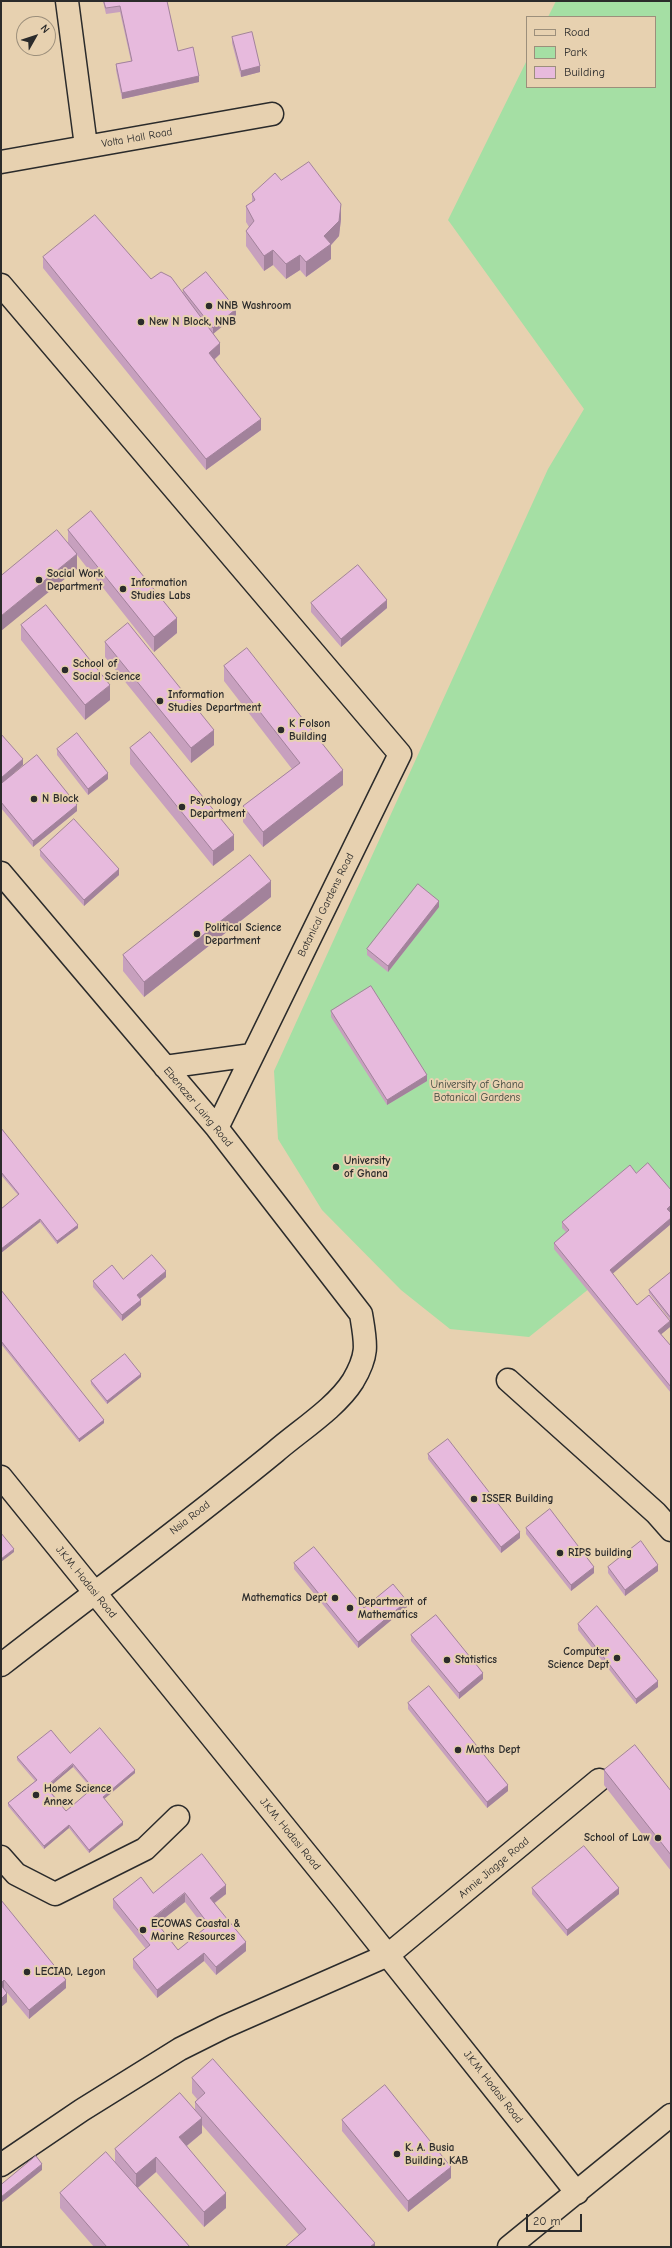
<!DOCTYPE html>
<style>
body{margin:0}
#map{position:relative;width:672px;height:2248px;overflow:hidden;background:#e7d1b0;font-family:"Comic Neue",sans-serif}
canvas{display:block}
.frame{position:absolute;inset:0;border:2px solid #2b2b2b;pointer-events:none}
.legend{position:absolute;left:526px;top:16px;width:130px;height:72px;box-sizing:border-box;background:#e7d1b0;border:1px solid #9c8f7b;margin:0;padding:5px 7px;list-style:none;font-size:12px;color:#2b2b2b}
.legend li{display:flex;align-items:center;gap:8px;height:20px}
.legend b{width:20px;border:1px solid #9c8f7b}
.north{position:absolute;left:16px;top:16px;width:40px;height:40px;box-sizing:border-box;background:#e7d1b0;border:1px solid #9c8f7b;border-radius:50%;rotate:51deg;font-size:11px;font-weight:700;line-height:16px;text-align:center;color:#2b2b2b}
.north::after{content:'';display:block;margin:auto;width:14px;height:18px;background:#2b2b2b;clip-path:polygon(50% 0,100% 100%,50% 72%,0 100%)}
.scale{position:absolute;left:526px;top:2214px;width:56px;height:18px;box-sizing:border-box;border:2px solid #2b2b2b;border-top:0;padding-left:5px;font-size:12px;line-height:14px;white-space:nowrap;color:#2b2b2b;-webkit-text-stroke:3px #e7d1b0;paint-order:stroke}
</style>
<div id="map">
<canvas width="672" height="2248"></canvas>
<div class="frame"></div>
<ul class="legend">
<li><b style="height:5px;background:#e7d1b0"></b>Road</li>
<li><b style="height:11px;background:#a5dfa4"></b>Park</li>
<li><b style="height:11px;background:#e7badd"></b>Building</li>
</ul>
<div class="north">N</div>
<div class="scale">20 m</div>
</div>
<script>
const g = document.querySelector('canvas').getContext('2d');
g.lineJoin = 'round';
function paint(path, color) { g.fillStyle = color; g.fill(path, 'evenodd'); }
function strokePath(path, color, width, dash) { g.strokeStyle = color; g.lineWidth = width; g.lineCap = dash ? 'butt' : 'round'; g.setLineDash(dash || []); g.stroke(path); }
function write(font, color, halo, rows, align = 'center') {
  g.font = font + ' "Comic Neue",sans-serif'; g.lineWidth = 4; g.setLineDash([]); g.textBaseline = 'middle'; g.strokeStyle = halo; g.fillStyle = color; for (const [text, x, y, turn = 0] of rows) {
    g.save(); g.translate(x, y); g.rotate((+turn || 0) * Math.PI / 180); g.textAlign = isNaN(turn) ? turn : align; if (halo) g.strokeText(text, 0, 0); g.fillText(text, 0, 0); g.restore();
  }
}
paint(new Path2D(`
 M556,1H671V1223L529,1337L450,1329L401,1290L322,1210L278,1139L274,1071L548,469L584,409L448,220L527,60V87H655V17H548Z`), '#a5dfa4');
const minor = new Path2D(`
 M67,1L86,146
 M1,162L272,114
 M1,285L400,754L217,1128
 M1,873L217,1128L361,1314C366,1344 369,1354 353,1381C336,1408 299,1431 275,1452C186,1525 92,1594 1,1665
 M165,1067L252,1055
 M508,1380L656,1513L671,1530
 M1,1477L343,1899L577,2193
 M1,1857L16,1874L55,1894L145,1849L178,1817
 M1,2165L82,2110L180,2049L224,2027L388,1955L599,1780
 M509,2247L671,2115`);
strokePath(minor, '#2b2b2b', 25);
strokePath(minor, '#e7d1b0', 22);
paint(new Path2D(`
 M103,1H168H167L178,51L199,82L122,99L116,70V64L131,61L120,12L106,14Z
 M232,37L260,72L241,77L232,43Z
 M281,180L341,219L339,236L331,245V259L306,277L300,270L286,279L273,265L264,271L246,246V231L249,227L246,222V206L252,202V194Z
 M43,257L151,279L183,293V290L236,315L213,334L220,354L215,359L261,430L206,470L43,268Z
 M68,530L177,633L154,652L77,555V569L68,544Z
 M311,603L387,608L341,647L311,612Z
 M21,625L110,700L85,720L21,640Z
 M105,642L214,745L191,763L105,657Z
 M224,666L343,785L263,847L243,822V806L292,769L224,681Z
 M1,734L23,765L14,773L77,811L33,847L1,808Z
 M130,748L234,850L213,866L130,764Z
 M57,749L108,779L88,795L57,755Z
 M40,850L119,875L84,906L40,856Z
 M271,897L144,997L123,971V955Z
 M439,907L388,972L367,955V949Z
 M331,1011L427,1081L387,1105L331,1017Z
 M1,1128L78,1228L57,1244L40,1222L1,1253V1209L18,1195L1,1175Z
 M636,1173L671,1190V1211L670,1212L671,1213V1224L612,1273L637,1305L670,1327L661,1334L671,1346V1393L554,1249V1243L566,1232L562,1228V1222Z
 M671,1272V1321L649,1293V1290Z
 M166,1277L140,1299L141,1305L122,1321L93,1287V1281Z
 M1,1290L104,1423L79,1442L1,1344Z
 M141,1377L107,1404L91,1384V1381Z
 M428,1454L520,1538L501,1553L428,1459Z
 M526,1528L594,1573L571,1591L526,1534Z
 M294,1563L364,1608L407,1607L358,1648L294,1569Z
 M608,1567L658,1571L625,1596L608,1573Z
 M578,1624L658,1687L636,1704L578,1630Z
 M411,1635L483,1679L459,1699L411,1641Z
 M408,1703L508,1791L487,1808L408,1709Z
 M70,1753L135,1773L104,1799L123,1825L89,1853L69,1828L44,1849L8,1806V1803L35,1781L17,1760V1757ZM73,1767L92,1789L66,1811L48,1788Z
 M604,1770L671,1791V1871L604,1785Z
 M532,1888L619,1894L567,1936L532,1894Z
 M153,1893L226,1894L215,1903L246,1951L216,1975L204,1961L157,1998L133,1968V1959L146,1949L113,1908V1899ZM185,1902L205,1928L178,1950L157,1924Z
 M1,1900L66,1988L29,2019L4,1989L7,2002L1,2007Z
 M192,2078L375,2247L299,2235L202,2125V2133L187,2146L226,2208L204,2227L156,2172L138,2188L190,2247H94L60,2208V2193L115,2162V2149L195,2109V2102L197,2099L192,2093Z
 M342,2120L451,2178L408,2212L342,2131Z`), '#c7a0be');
paint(new Path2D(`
 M260,66V72L241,77V71Z
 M199,76V82L122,99V93Z
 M341,204V219L339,236L331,245V259L306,277V262L324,236Z
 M273,250V265L264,271V256Z
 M300,255V270L286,279V264Z
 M236,309V315L213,334V328Z
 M220,343V354L209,364V353Z
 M261,419V430L206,470V459Z
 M77,554V569L1,631V616Z
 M387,600V608L341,647V639Z
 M177,618V633L154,652V637Z
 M110,685V700L85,720V705Z
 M214,730V745L191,763V748Z
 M23,759V765L1,784V778Z
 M343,770V785L263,847V832Z
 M108,773V779L88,795V789Z
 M77,805V811L33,847V841Z
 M234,835V850L213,866V851Z
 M119,869V875L84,906V900Z
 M271,881V897L144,997V982Z
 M439,901V907L388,972V966Z
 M427,1075V1081L387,1105V1100Z
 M671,1205V1211L667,1215V1209Z
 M671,1218V1224L610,1276V1270Z
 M40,1219V1222L1,1253V1249Z
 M78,1225V1228L57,1244V1241Z
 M166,1271V1277L137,1301V1295Z
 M141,1300V1305L122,1321V1315Z
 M670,1321V1327L658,1337V1331Z
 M141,1374V1377L107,1404V1401Z
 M104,1420V1423L79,1442V1439Z
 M520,1532V1538L501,1553V1547Z
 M14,1549V1552L1,1562V1559Z
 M658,1565V1571L625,1596V1590Z
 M594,1567V1573L571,1591V1585Z
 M407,1601V1607L358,1648V1642Z
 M483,1673V1679L459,1699V1693Z
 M658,1681V1687L636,1704V1699Z
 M73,1764V1767L46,1790V1787Z
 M135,1770V1773L103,1800V1797Z
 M508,1785V1791L487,1808V1802Z
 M123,1822V1825L89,1853V1850Z
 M69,1825V1828L44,1849V1846Z
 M226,1885V1894L210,1906V1898Z
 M619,1888V1894L567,1936V1930Z
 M185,1893V1902L153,1927V1918Z
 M246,1942V1951L216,1975V1967Z
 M204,1953V1961L157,1998V1990Z
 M4,1980V1989L1,1992V1983Z
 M66,1980V1988L29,2019V2010Z
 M7,1993V2002L1,2007V1999Z
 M202,2118V2133L179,2152V2137Z
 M156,2157V2172L136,2189V2174Z
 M42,2164V2170L1,2203V2197Z
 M451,2167V2178L408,2212V2201Z
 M226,2193V2208L204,2227V2212Z
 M375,2243V2247H370Z`), '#a2829b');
const building = new Path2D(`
 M104,1H167L178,51L193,47L199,76L122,93L116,64L132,61L120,6L106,8Z
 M252,32L260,66L241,71L232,37Z
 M309,162L341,204L339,221L324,236L331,244L306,262L300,255L286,264L273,250L264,256L246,231L254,221L246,206L255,200L252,194L275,173L281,180Z
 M95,215L151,279L161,272L171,277L220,343L209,353L261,419L206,459L43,257Z
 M206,272L236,309L213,328L183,290Z
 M91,511L177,618L154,637L68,530Z
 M57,530L77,554L1,616V576Z
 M358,565L387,600L341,639L311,603Z
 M46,605L110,685L85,705L21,625Z
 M128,623L214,730L191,748L105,642Z
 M247,648L343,770L263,832L243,806L300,763L224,666Z
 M150,732L234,835L213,851L130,748Z
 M77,733L108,773L88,789L57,749Z
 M1,734L23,759L1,778Z
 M37,755L77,805L33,841L1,802V784Z
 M74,819L119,869L84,900L40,850Z
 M250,855L271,881L144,982L123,955Z
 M418,884L439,901L388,966L367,949Z
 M371,986L427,1075L387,1100L331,1011Z
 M1,1128L78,1225L57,1241L40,1219L1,1249V1209L19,1194L1,1172Z
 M648,1163L671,1190V1205L667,1209L671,1213V1218L610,1270L637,1305L649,1295L670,1321L658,1331L671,1346V1387L554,1243L569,1230L562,1222L630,1165L636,1173Z
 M152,1255L166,1271L137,1295L141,1300L122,1315L93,1281L112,1265L123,1279Z
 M671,1272V1318L649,1290Z
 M1,1290L104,1420L79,1439L1,1341Z
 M125,1354L141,1374L107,1401L91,1381Z
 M448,1439L520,1532L501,1547L428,1454Z
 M550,1509L594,1567L571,1585L526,1528Z
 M1,1533L14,1549L1,1559Z
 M641,1541L658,1565L625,1590L608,1567Z
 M314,1547L364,1608L393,1584L407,1601L358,1642L294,1563Z
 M597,1606L658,1681L636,1699L578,1624Z
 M436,1615L483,1673L459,1693L411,1635Z
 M429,1686L508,1785L487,1802L408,1703Z
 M100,1728L135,1770L103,1797L123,1822L89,1850L69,1825L44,1846L8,1803L37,1780L17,1757L51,1730L70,1753ZM73,1764L93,1788L66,1811L46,1787Z
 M635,1745L671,1791V1855L604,1770Z
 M584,1846L619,1888L567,1930L532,1888Z
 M202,1854L226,1885L210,1898L246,1942L216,1967L204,1953L157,1990L133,1959L150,1945L113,1899L141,1877L153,1893ZM185,1893L209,1925L178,1950L153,1918Z
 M1,1900L66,1980L29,2010L4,1980L1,1983Z
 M1,1985L7,1993L1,1999Z
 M213,2059L375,2243L370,2247H285L306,2229L195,2102L205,2093L192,2078Z
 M385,2085L451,2167L408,2201L342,2120Z
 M180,2093L202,2118L179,2137L226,2193L204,2212L156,2157L136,2174L115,2149Z
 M106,2152L190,2247H107L60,2193Z
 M36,2156L42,2164L1,2197V2185Z`);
paint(building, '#e7badd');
strokePath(building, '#a2829b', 1);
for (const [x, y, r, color] of [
 [209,306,4,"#2b2b2b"],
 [141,322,4,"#2b2b2b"],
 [39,580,4,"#2b2b2b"],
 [123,589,4,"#2b2b2b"],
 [65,670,4,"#2b2b2b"],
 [160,701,4,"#2b2b2b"],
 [281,730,4,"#2b2b2b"],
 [34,799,4,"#2b2b2b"],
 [182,807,4,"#2b2b2b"],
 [197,934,4,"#2b2b2b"],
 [336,1167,4,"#2b2b2b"],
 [474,1499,4,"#2b2b2b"],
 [560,1553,4,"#2b2b2b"],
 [335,1598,4,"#2b2b2b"],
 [350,1608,4,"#2b2b2b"],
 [617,1658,4,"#2b2b2b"],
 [447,1660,4,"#2b2b2b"],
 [458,1750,4,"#2b2b2b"],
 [36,1795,4,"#2b2b2b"],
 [658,1838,4,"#2b2b2b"],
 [143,1930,4,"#2b2b2b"],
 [27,1972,4,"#2b2b2b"],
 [397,2154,4,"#2b2b2b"]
]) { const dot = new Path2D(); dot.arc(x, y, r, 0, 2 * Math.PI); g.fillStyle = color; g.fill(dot); strokePath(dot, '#e7d1b0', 1.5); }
write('11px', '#2b2b2b', '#e7d1b0', [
 ["Volta Hall Road",137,138,-10],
 ["Botanical Gardens Road",326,905,-64],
 ["Ebenezer Laing Road",198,1107,50],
 ["Nsia Road",190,1518,-38],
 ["J.K.M. Hodasi Road",86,1582,51],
 ["J.K.M. Hodasi Road",290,1834,51],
 ["Annie Jiagge Road",494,1868,-40],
 ["J.K.M. Hodasi Road",493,2087,52]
]);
write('bold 11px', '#2b2b2b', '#e7d1b0', [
 ["NNB Washroom",217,306],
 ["New N Block, NNB",149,322],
 ["Social Work",47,574],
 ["Department",47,587],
 ["Information",131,583],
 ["Studies Labs",131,596],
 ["School of",73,664],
 ["Social Science",73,677],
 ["Information",168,695],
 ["Studies Department",168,708],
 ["K Folson",289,724],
 ["Building",289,737],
 ["N Block",42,799],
 ["Psychology",190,801],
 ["Department",190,814],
 ["Political Science",205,928],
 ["Department",205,941],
 ["University",344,1161],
 ["of Ghana",344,1174],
 ["ISSER Building",482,1499],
 ["RIPS building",568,1553],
 ["Mathematics Dept",327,1598,"right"],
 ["Department of",358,1602],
 ["Mathematics",358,1615],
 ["Computer",609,1652,"right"],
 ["Science Dept",609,1665,"right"],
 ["Statistics",455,1660],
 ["Maths Dept",466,1750],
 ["Home Science",44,1789],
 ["Annex",44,1802],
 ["School of Law",650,1838,"right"],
 ["ECOWAS Coastal &",151,1924],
 ["Marine Resources",151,1937],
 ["LECIAD, Legon",35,1972],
 ["K. A. Busia",405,2148],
 ["Building, KAB",405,2161]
], 'left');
write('11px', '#3d463d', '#e7d1b0', [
 ["University of Ghana",477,1085],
 ["Botanical Gardens",477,1098]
]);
</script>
